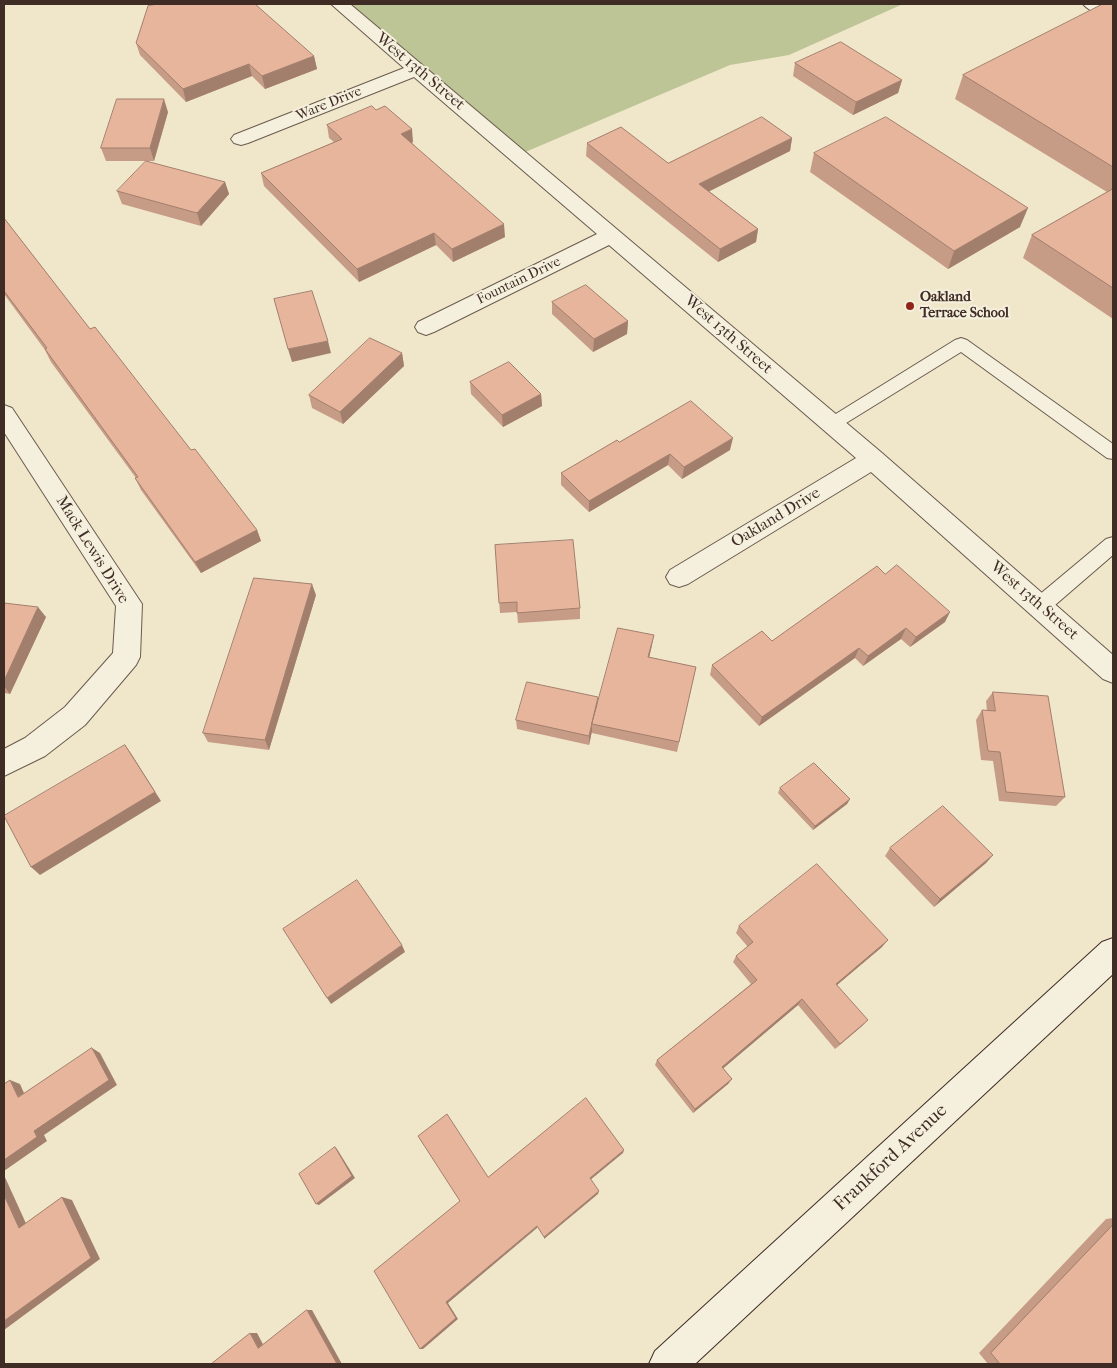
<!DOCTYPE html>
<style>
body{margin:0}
#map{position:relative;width:1117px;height:1368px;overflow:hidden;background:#f0e7cb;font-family:"IM FELL French Canon",serif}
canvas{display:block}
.frame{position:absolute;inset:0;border:5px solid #3e2c25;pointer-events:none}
</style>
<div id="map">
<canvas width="1117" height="1368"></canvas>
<div class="frame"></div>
</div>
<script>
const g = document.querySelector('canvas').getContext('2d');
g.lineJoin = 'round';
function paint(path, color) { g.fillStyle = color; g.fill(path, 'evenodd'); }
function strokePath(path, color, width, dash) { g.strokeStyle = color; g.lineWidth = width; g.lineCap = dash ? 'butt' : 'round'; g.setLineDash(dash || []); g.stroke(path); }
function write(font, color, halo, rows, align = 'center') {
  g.font = font + ' "IM FELL French Canon",serif'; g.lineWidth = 4; g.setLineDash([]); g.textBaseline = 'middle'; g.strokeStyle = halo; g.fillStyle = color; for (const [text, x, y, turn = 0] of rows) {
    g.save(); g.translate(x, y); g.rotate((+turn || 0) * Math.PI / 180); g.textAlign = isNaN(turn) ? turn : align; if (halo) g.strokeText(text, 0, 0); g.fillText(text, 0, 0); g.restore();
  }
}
paint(new Path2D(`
 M347,4H903L789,55L730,65L523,153Z`), '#bdc495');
const lane = new Path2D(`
 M1083,4H1098L1111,12L1109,15C1101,17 1088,10 1083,4Z
 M961,338L967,340L1113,444V459L1107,458L961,352L838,428L832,430L826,428L823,424L826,420L955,340Z
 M1113,537V555L1047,612L1040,614L1033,612L1030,606L1033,600L1106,539Z`);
const street = new Path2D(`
 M331,4H350L882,453L1113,655V683L1103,679L871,472L688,584L679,587L670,584L666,577L670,570L856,458L609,245L434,332L426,335L418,332L415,327L418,322L597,234L414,77L248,143L241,145L234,143L231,139L234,135L404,68Z
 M4,405L12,408L142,604L140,657L136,665L85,725L45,756L4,776V749L25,738L65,707L113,653L116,606L4,432Z`);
const secondary = new Path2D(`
 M1113,938V974L695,1364H649L655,1351L1102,942Z`);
strokePath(lane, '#6a5b4e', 2);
strokePath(street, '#6a5b4e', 2);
strokePath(secondary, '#3e2c25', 2);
paint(lane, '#f5efdd');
paint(street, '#f5efdd');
paint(secondary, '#f5efdd');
paint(new Path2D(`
 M1113,4V319L1023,258L1032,235L1107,192L955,99L963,75Z
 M136,43L314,56L317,69L265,89L252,76L186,102L140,55Z
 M795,63L902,80L898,93L853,115L793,76Z
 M168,112L154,161H106L101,148Z
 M327,125L413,142L412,143L505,237L453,262L436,245L359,282L264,186L261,173L334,142L329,138Z
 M792,138L790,151L709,191L758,229L756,242L718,262L586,156L587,143L668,163Z
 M814,153L1020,227L948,269L810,172Z
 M225,182L229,194L201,226L122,204L117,191Z
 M4,218L90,329L257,530L261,541L201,573L141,490L135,478H136L51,362L45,350L4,294Z
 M552,302L628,321L627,334L593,352L552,314Z
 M402,353L404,366L343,424L312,408L309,395Z
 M470,382L541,394L542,406L503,427L471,394Z
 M619,442L730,450L682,479L668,465L589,512L561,485V473Z
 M495,545L580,608V619L518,623L517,612L500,613Z
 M885,574L945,622L910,647L901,639L863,666L855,658L759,726L710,675L712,665L772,641Z
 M316,595L269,750L208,742L203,733Z
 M4,603L46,617L10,694L4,693Z
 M652,645L649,657L696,667L677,752L592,733V731L589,745L517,729L516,720L597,704Z
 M993,692L1065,797L1056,806L999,801L993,761L981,760L976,720L982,710L987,711L986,701Z
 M780,788L850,799L847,804L813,830L778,793Z
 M890,848L993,855L986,863L934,907L885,856Z
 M739,926L882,947L837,985L862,1026L835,1049L798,1005L723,1068L732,1079L728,1084L693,1113L655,1065L657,1060L751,984L733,962L736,956L748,947L736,933Z
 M1113,1218V1364H988L979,1353L1106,1219Z`), '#c79c86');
paint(new Path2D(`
 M314,56L317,69L265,89L262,76Z
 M249,64L252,76L186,102L183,89Z
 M902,80L898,93L853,115L856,102Z
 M164,99L168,112L154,161L150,148Z
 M412,129L413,142L403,147L401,134Z
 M792,138L790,151L698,197L699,184Z
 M225,182L229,194L201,226L197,213Z
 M1028,208L1020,227L948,269L954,251Z
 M504,224L505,237L453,262L452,249Z
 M758,229L756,242L718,262L720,249Z
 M434,233L436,245L359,282L357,269Z
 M628,321L627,334L593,352L594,339Z
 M328,341L331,353L292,362L288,349Z
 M402,353L404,366L343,424L340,412Z
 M541,394L542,406L503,427L502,415Z
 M733,438L730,450L682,479L684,467Z
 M670,454L668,465L589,512V501Z
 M257,530L261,541L201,573L195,562Z
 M312,584L316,595L269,750L265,740Z
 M38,607L46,617L10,694L4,686V681Z
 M950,612L945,622L910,647L916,637Z
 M906,628L901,639L863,666L868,656Z
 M654,635L652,645L647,667L648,657Z
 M859,648L855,658L759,726L762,717Z
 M598,697L597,707L592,724V731L589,745V736Z
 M125,745L132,755L161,801L40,875L31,867Z
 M850,799L847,804L813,830L815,826Z
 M993,855L986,863L934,907L940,899Z
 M888,940L882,947L831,990L836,984Z
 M402,945L405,952L331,1004L327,998Z
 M802,999L798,1005L719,1072L722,1067Z
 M868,1020L862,1026L835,1049L840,1044Z
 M92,1048L100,1053L117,1085L44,1135L47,1141L4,1171V1160Z
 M732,1079L728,1084L693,1113L695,1109Z
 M10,1080L20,1084L28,1102L18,1097Z
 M335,1147L337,1149L355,1178L319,1205L316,1204Z
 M624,1150L623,1153L589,1181L590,1178Z
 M4,1175L29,1230L19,1228L4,1195Z
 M599,1191L598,1194L544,1239V1237Z
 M62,1197L72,1200L100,1259L4,1330V1321Z
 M537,1226V1228L448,1303L458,1319L423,1349H420L446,1302Z
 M307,1310H312L342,1364H337Z
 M250,1333H257L265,1348H258Z`), '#a27f6d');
const building = new Path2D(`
 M158,4H255L314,56L262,76L249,64L183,89L136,43L148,6Z
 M1103,4H1113V167L963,75Z
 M841,42L902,80L856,102L795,63Z
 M117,99H164L150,148H101Z
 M372,106L376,110L385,106L412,129L401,134L504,224L452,249L434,233L357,269L261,173L342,139L327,125Z
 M762,117L792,138L699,184L758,229L720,249L587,143L621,127L668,163Z
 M886,117L1028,208L954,251L814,153Z
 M146,161L225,182L197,213L117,191Z
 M1113,189V288L1032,235Z
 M4,218L90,329L95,327L191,450L195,449L257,530L195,562L135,478L138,477L45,349L47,348L4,291Z
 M586,285L628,321L594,339L552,302Z
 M312,291L328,341L288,349L274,299Z
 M370,338L402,353L340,412L309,395Z
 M509,362L541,394L502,415L470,382Z
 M691,401L733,438L684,467L670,454L589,501L561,473L617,440L619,442Z
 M573,540L580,608L517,613V602L499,603L495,545Z
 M897,565L950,612L916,637L906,628L868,656L859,648L762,717L712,665L762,631L772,641L877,566L885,574Z
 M254,578L312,584L265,740L203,733Z
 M4,603L38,607L4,681Z
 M618,628L654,635L648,657L696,667L679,742L592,724Z
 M527,682L598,697L589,736L516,720Z
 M993,692L1048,696L1065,797L1006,792L1000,752L988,751L982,710L995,711Z
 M125,745L155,792L31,867L4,816Z
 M814,763L850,799L815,826L780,788Z
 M943,806L993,855L940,899L890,848Z
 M817,864L888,940L836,984L868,1020L840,1044L802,999L722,1067L732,1079L695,1109L657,1060L757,980L736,956L753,942L739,926Z
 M357,880L402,945L327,998L283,929Z
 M92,1048L109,1080L34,1131L37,1137L4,1160V1084L10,1080L18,1097Z
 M586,1098L624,1150L590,1178L599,1191L544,1237L537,1226L446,1302L456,1318L420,1349L374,1271L460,1201L418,1136L447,1114L488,1177Z
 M335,1147L352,1176L316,1204L299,1174Z
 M4,1195L19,1228L62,1197L91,1258L4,1321Z
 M1113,1225V1364H1000L991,1353Z
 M307,1310L337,1364H211L250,1333L258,1348Z`);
paint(building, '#e7b59c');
strokePath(building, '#a27f6d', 1);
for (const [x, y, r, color] of [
 [910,306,5,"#8f2418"]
]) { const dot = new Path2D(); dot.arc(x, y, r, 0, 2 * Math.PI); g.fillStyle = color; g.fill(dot); strokePath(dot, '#f5efdd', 2); }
write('14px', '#3e2c25', '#f5efdd', [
 ["Ware Drive",329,104,-22],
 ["Fountain Drive",519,281,-26]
]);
write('bold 14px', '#3e2c25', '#f5efdd', [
 ["Oakland",920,298],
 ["Terrace School",920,314]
], 'left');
write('16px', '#3e2c25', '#f5efdd', [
 ["West 13th Street",420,72,40],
 ["West 13th Street",728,335,41],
 ["Oakland Drive",776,518,-31],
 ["Mack Lewis Drive",92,550,58],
 ["West 13th Street",1034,601,41]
]);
write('19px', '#3e2c25', '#f5efdd', [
 ["Frankford Avenue",891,1158,-43]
]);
</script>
